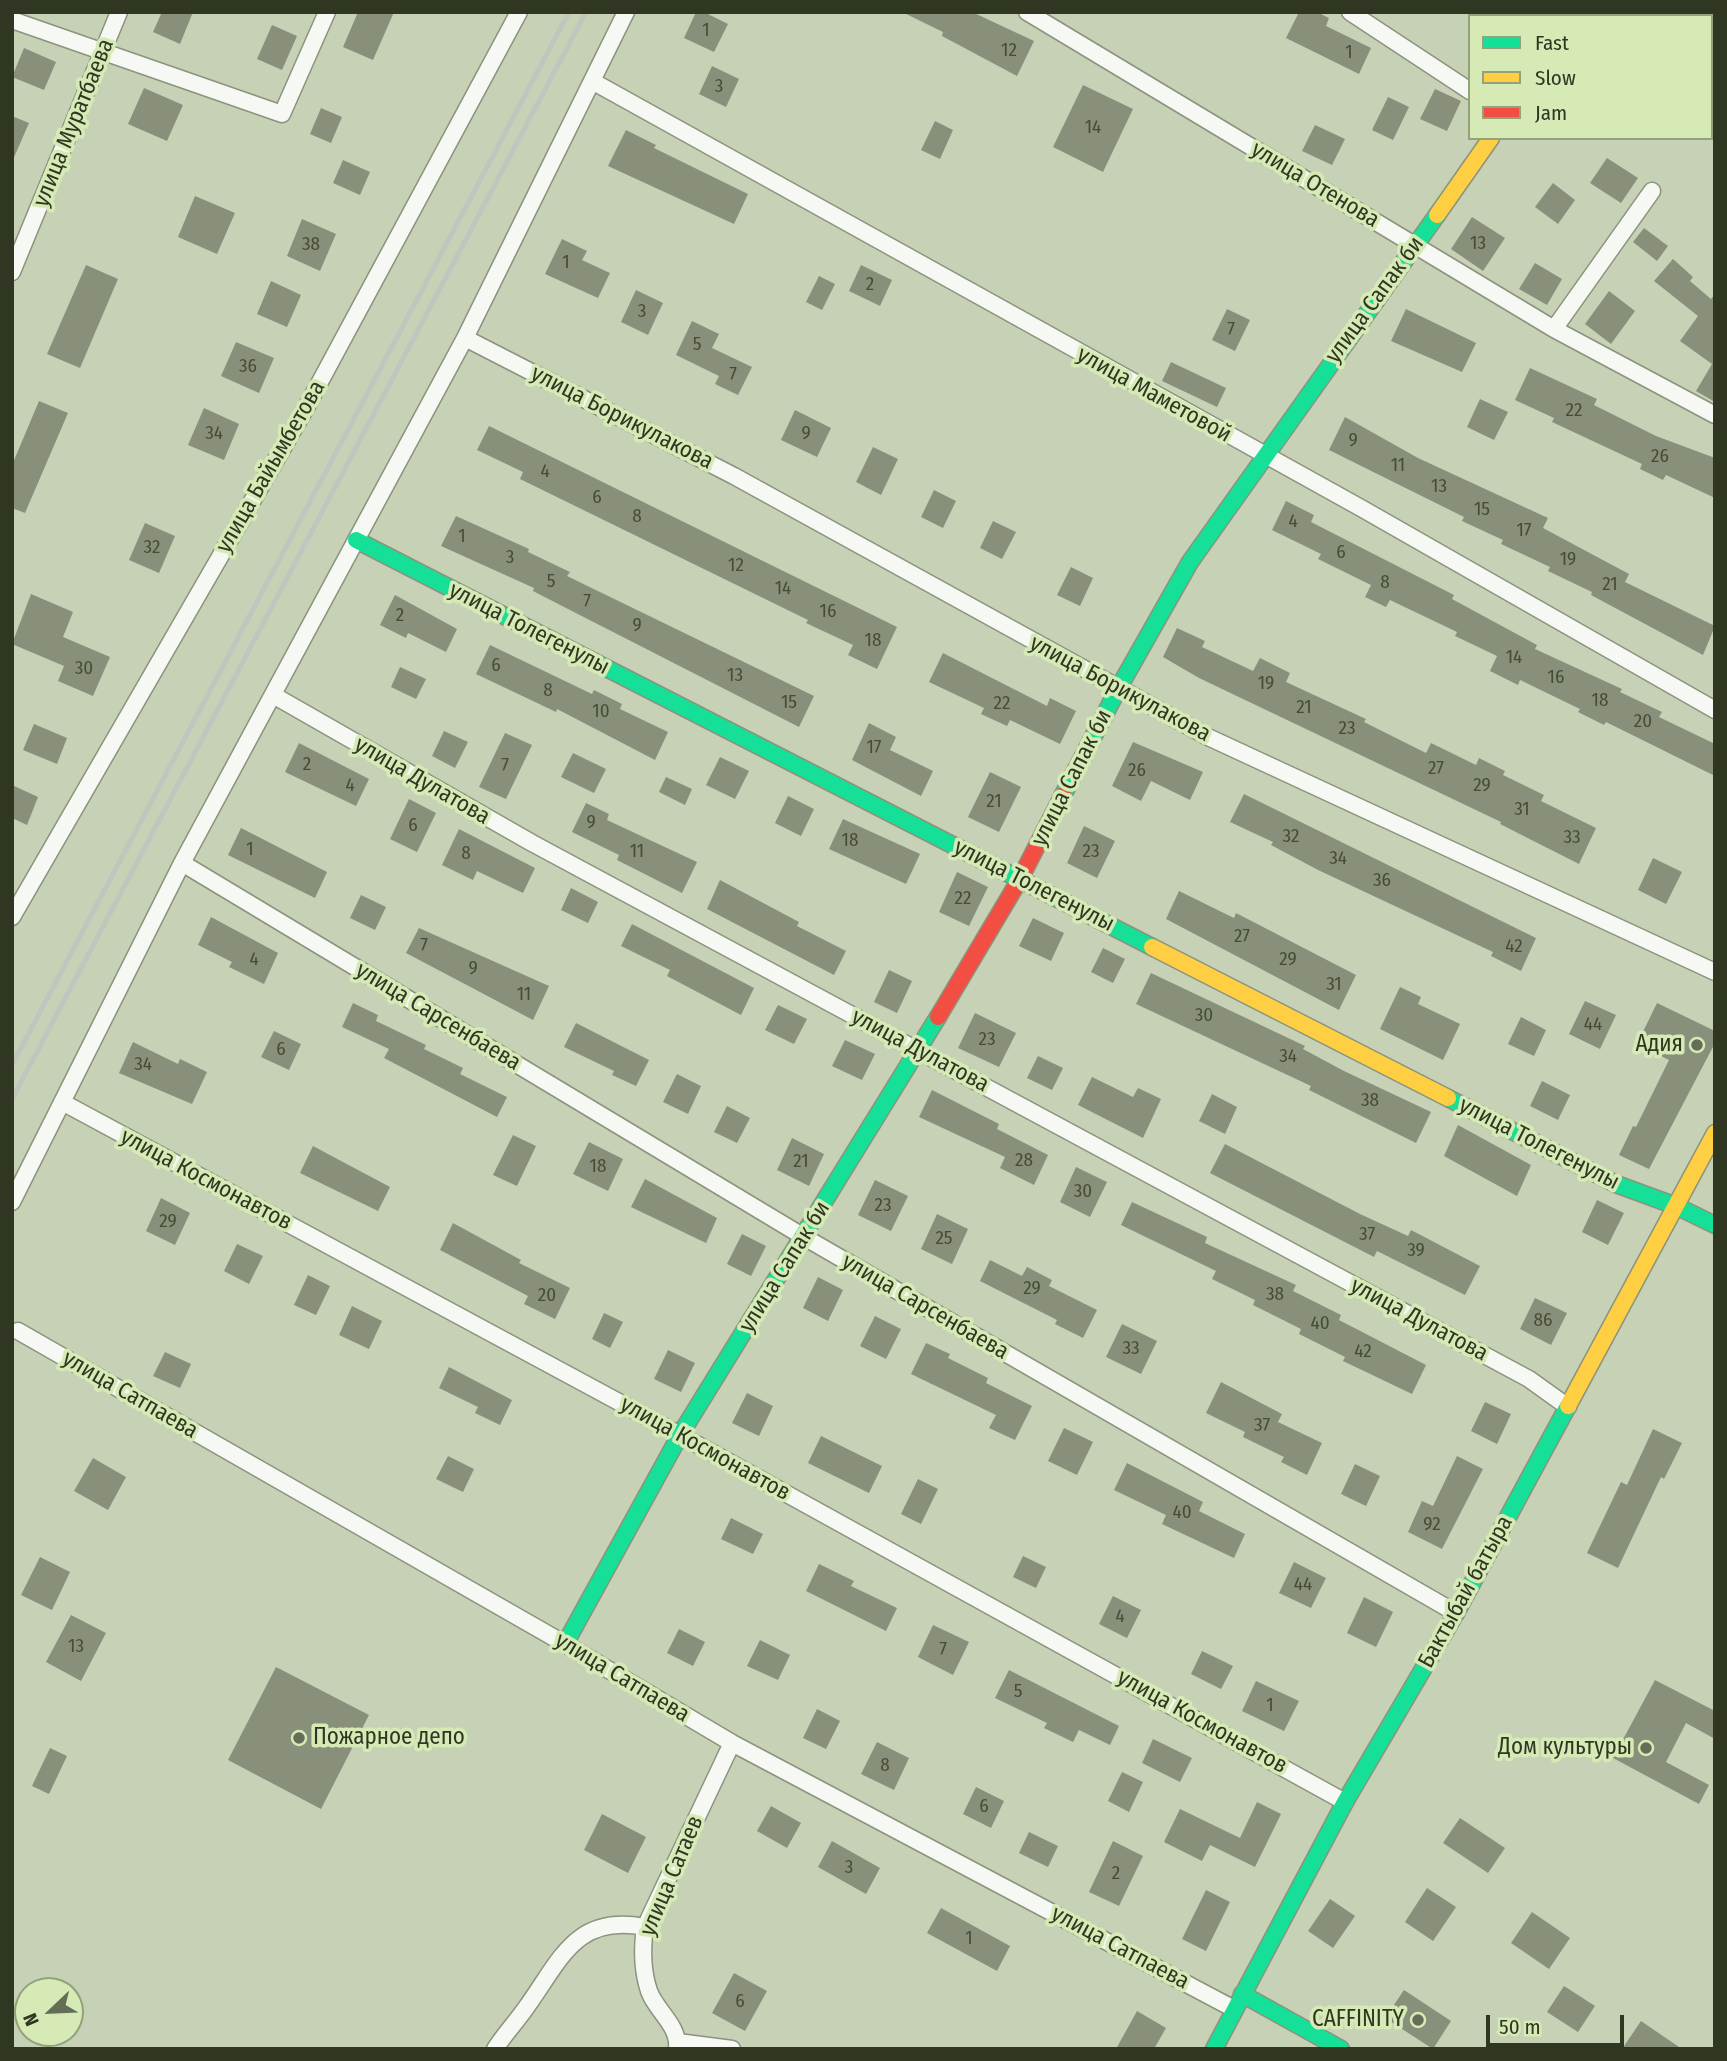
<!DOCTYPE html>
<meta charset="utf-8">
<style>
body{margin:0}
#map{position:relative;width:1727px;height:2061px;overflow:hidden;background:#c6d1b6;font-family:"Fira Sans Condensed",sans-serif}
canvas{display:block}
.frame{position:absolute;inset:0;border:14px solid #2f3722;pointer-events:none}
.legend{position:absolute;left:1468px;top:14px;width:245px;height:126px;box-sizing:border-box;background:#d6eab6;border:2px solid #93a27b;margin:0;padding:9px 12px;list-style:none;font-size:21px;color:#2f3722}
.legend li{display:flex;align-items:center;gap:14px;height:35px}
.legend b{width:35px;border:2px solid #93a27b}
.north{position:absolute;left:14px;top:1977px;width:70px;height:70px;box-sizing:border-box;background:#d6eab6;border:2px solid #93a27b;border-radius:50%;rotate:247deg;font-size:19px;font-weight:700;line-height:28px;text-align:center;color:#2f3722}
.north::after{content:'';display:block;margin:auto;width:24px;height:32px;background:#646d56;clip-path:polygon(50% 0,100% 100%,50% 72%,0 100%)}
.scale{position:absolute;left:1486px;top:2015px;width:138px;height:32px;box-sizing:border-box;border:4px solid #2f3722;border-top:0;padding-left:9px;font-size:21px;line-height:24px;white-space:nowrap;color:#2f3722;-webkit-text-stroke:5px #d6eab6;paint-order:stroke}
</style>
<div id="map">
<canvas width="1727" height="2061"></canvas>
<div class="frame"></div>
<ul class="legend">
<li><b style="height:9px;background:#16e098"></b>Fast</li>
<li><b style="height:9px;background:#ffcf43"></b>Slow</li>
<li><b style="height:9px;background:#f24e42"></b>Jam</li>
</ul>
<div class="north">N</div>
<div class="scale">50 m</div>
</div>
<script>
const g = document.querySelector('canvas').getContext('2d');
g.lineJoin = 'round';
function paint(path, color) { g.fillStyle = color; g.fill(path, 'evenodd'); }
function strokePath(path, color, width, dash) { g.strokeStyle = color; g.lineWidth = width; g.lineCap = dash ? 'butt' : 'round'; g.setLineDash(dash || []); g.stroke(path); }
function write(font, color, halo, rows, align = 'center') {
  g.font = font + ' "Fira Sans Condensed",sans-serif'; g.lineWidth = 7; g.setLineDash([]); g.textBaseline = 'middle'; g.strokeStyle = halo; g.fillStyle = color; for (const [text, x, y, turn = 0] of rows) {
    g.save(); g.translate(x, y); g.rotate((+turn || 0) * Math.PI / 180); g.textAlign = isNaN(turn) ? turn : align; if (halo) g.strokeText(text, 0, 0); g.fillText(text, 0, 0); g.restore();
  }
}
paint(new Path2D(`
 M162,12H193L180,44L153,32Z
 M358,12H394L373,60L343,47Z
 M696,12H704L728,24L714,52L684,38Z
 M902,12H972L1034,41L1017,76L942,36L943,32Z
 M1299,12H1317L1329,18L1326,26L1371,48L1359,74L1286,38Z
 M272,25L297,36L282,70L257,59Z
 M24,48L56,62L44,90L12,77Z
 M712,66L739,79L726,107L699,94Z
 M1083,85L1133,109L1103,172L1053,147Z
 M144,88L183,105L167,141L128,124Z
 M1435,89L1461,101L1447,131L1420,119Z
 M1388,97L1409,107L1393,140L1372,130Z
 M321,108L342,117L331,143L310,134Z
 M12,116L29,123L12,162Z
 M935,121L953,130L940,159L921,150Z
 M1315,125L1345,139L1332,165L1302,151Z
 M626,130L656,145L654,148L748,194L734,224L608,166Z
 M1607,158L1638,178L1621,203L1590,183Z
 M343,160L370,172L360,195L333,183Z
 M1553,183L1575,200L1558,224L1535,207Z
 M195,196L235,213L217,254L178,237Z
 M1472,217L1505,238L1483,271L1451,249Z
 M302,219L336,234L320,271L287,256Z
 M1644,228L1668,246L1657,261L1633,242Z
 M562,239L587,251L582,260L610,273L598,298L545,274Z
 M1673,259L1693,277L1690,281L1711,299L1715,294V402L1696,391L1712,364L1680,341L1698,316L1654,281Z
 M1535,263L1562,279L1547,305L1519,289Z
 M86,265L118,279L80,368L47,354Z
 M861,265L892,280L880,306L849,291Z
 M819,276L835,284L822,310L806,302Z
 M271,281L301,295L287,327L257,314Z
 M636,290L663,303L648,335L621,322Z
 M1609,291L1635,311L1611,344L1585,324Z
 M1227,309L1250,320L1235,351L1212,340Z
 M1406,309L1476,343L1462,372L1391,341Z
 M692,321L719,334L712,348L752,367L738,395L715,384L719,376L676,355Z
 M236,342L274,358L259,393L221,376Z
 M1171,362L1226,388L1217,407L1162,381Z
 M1530,368L1597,399L1594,405L1656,436L1715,458V498L1666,475L1663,480L1640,469L1642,464L1552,422L1554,418L1515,400Z
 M1480,399L1508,412L1494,440L1467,427Z
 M39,401L68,413L25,513L12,508V465Z
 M204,408L239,424L224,460L188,445Z
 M795,410L831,428L817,457L781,440Z
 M1345,417L1418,458L1548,518L1543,528L1629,574L1625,582L1715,626L1703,655L1591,595L1592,592L1548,571L1550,567L1501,544L1503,540L1462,521L1464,517L1329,450Z
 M489,426L897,627L877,669L848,655L853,645L806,623L808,620L520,479L523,472L477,450Z
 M873,447L898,459L881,495L856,482Z
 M934,490L956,501L943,528L921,517Z
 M1286,501L1314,515L1311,522L1454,595L1452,599L1537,645L1535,649L1622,689L1620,692L1662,712L1659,717L1715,744V776L1606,722L1604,725L1578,712L1580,709L1520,680L1518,685L1490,671L1497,656L1455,636L1457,632L1390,600L1386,607L1365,597L1371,585L1318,559L1321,554L1272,530Z
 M456,516L529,549L528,552L570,572L567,576L814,696L799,727L568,609L533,591L534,588L441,546Z
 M993,521L1016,532L1002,559L980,548Z
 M145,523L175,536L159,573L129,560Z
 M1071,567L1093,578L1080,606L1057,595Z
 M31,594L73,612L63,637L110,657L93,696L58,681L64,666L12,644Z
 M395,595L457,629L446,652L408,633L406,638L380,625Z
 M1177,628L1205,641L1202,647L1253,671L1260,658L1290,673L1286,682L1366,719L1364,722L1426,753L1431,743L1476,765L1479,758L1505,771L1503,775L1544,795L1541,801L1596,828L1579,864L1500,824L1501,822L1199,678L1163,657Z
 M490,645L592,694L594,690L622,704L620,709L668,732L655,760L557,709L556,712L476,674Z
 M943,653L1047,706L1050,698L1076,711L1060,744L1010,720L1007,726L981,714L984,708L929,682Z
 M400,667L426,679L416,699L391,687Z
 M869,723L896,737L890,750L933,771L921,796L852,760Z
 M34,724L67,738L57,764L23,750Z
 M444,731L468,742L455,768L432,756Z
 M505,733L532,745L506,799L479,787Z
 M1133,742L1203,772L1190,800L1151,781L1141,801L1112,786Z
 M299,743L369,779L356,806L285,772Z
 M573,753L606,769L594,793L561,777Z
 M720,757L749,771L735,799L706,785Z
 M990,772L1021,787L999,832L968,817Z
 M666,777L692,789L685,805L659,792Z
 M12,785L38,797L27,825L12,818Z
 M1244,794L1536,938L1521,971L1491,956L1493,952L1318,870L1271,845L1273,842L1230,822Z
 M788,796L814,809L801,836L775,823Z
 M409,799L436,813L417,852L390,839Z
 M586,803L609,814L607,820L697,862L682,893L617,860L619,855L572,832Z
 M843,819L920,854L906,884L829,849Z
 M1084,826L1115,841L1097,878L1067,863Z
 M241,828L327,872L315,898L228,855Z
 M459,829L535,868L523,893L477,871L473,880L442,865Z
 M1653,858L1682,872L1666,904L1638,890Z
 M957,872L988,887L969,926L939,912Z
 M720,880L799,922L797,926L846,951L834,975L707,909Z
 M571,888L598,902L588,923L561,910Z
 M1179,891L1234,918L1236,913L1356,975L1339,1010L1166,919Z
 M361,895L386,907L375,930L350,918Z
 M211,917L278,953L264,984L229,967L232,962L198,945Z
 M1033,918L1064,933L1051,961L1019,946Z
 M632,924L754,988L741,1015L667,976L670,970L621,946Z
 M419,928L549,986L533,1020L406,953Z
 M1103,948L1125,959L1113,983L1091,972Z
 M889,970L912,981L897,1013L874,1002Z
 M1151,973L1305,1046L1303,1049L1344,1071L1431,1112L1416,1143L1309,1090L1311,1086L1136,1004Z
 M1400,987L1421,997L1418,1004L1460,1024L1443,1060L1380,1029Z
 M1585,1001L1616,1015L1600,1049L1569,1034Z
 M353,1003L378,1015L376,1021L426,1045L424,1049L463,1068L460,1074L507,1097L497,1117L384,1058L389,1049L342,1027Z
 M1657,1003L1715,1031V1043L1649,1169L1619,1155L1633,1126L1636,1127L1669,1060L1637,1044Z
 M778,1005L807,1019L794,1044L765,1030Z
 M975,1013L1016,1033L999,1067L958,1048Z
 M1521,1017L1546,1030L1534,1056L1508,1044Z
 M576,1023L649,1060L636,1086L612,1075L614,1071L564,1047Z
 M274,1031L301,1044L289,1070L261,1057Z
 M845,1040L875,1054L862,1080L832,1066Z
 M133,1042L178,1064L180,1059L207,1072L192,1104L119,1073Z
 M1038,1056L1063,1068L1052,1090L1027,1078Z
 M677,1074L701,1086L688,1114L663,1102Z
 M1092,1077L1133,1097L1138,1088L1161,1099L1143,1138L1078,1105Z
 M1542,1081L1570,1095L1558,1120L1530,1106Z
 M932,1090L999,1124L997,1129L1048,1155L1034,1185L1000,1168L1005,1157L919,1117Z
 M1212,1094L1237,1107L1225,1134L1199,1121Z
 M727,1106L750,1118L737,1143L714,1132Z
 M1458,1125L1531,1165L1517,1196L1444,1156Z
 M513,1135L536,1146L517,1186L493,1175Z
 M792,1138L824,1154L809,1186L777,1170Z
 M589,1142L623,1159L608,1191L573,1174Z
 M1225,1144L1360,1214L1408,1236L1411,1230L1480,1266L1465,1295L1377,1251L1374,1257L1210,1173Z
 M313,1146L390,1187L378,1211L300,1173Z
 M1076,1167L1107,1182L1090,1217L1060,1202Z
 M645,1179L717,1218L706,1243L631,1207Z
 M875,1180L908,1196L891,1231L858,1215Z
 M161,1198L190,1213L175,1245L146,1231Z
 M1597,1200L1624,1213L1608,1245L1582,1232Z
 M1132,1202L1207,1237L1205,1243L1296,1285L1293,1291L1341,1315L1339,1320L1426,1365L1412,1394L1343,1361L1345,1357L1299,1334L1301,1329L1253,1305L1255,1300L1212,1279L1216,1271L1121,1225Z
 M937,1214L968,1229L952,1264L921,1249Z
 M453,1223L521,1260L519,1263L570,1288L555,1319L524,1304L528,1296L440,1250Z
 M742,1234L766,1246L751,1276L727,1264Z
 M237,1244L263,1256L249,1284L224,1271Z
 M990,1260L1022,1276L1027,1267L1052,1280L1049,1286L1097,1310L1083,1338L1055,1324L1057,1320L980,1281Z
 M308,1275L330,1286L316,1315L294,1305Z
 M818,1277L843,1290L828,1321L803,1308Z
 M1535,1298L1567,1313L1551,1345L1520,1329Z
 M352,1306L382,1321L369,1349L339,1335Z
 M604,1313L623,1322L610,1348L592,1339Z
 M875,1316L901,1329L886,1359L860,1346Z
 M1122,1324L1157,1341L1141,1374L1106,1357Z
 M926,1343L950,1354L948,1358L988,1378L986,1383L1032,1406L1015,1440L989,1428L996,1415L911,1374Z
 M668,1350L695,1363L681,1392L654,1379Z
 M165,1352L191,1364L180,1388L153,1376Z
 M449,1367L512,1400L500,1425L475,1413L478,1407L439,1388Z
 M1221,1382L1282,1414L1278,1422L1322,1443L1307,1475L1281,1462L1284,1457L1243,1437L1245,1432L1206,1413Z
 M747,1393L773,1406L759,1436L732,1423Z
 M1485,1402L1511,1414L1497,1444L1471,1431Z
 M1064,1428L1093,1442L1077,1475L1048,1461Z
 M1653,1429L1682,1443L1664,1479L1661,1477L1618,1568L1587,1553L1621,1482L1627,1485Z
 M821,1436L882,1466L869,1493L808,1463Z
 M448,1456L474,1469L463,1492L436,1479Z
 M1457,1456L1483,1469L1442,1549L1408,1532L1422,1501L1433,1506Z
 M93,1458L126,1477L108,1510L74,1491Z
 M1127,1463L1203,1502L1199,1511L1245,1534L1234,1558L1162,1524L1166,1515L1114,1490Z
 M1355,1464L1380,1476L1366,1506L1341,1494Z
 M918,1479L938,1489L921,1524L901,1514Z
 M731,1518L763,1534L753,1554L721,1539Z
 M1023,1556L1046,1567L1036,1588L1013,1577Z
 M40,1557L70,1572L52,1610L21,1595Z
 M1294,1562L1326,1578L1311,1608L1279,1593Z
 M819,1564L854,1581L851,1586L897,1608L886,1631L806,1591Z
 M1113,1596L1141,1610L1127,1638L1099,1624Z
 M1364,1597L1393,1612L1376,1647L1347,1633Z
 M71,1615L106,1633L81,1681L46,1662Z
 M933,1625L969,1642L953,1675L918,1657Z
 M679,1629L705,1642L693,1666L667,1653Z
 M760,1640L790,1655L778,1680L747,1666Z
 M1202,1651L1233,1666L1221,1689L1191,1674Z
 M276,1667L369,1715L321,1809L228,1760Z
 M1009,1670L1119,1726L1110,1745L1079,1730L1073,1742L1044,1728L1047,1723L995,1698Z
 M1655,1680L1715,1711V1739L1686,1723L1666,1762L1709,1785L1699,1804L1613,1758Z
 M1256,1681L1299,1701L1284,1731L1242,1711Z
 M817,1709L840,1721L826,1749L803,1738Z
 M1153,1739L1192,1758L1180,1782L1142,1763Z
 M877,1742L909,1758L894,1790L861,1774Z
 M50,1748L67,1756L49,1794L32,1786Z
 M1122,1772L1143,1782L1129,1812L1108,1801Z
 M976,1787L1004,1801L991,1828L963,1814Z
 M1257,1802L1281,1814L1255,1867L1210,1845L1202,1861L1164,1842L1180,1809L1240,1838Z
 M771,1806L801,1823L787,1848L757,1831Z
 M602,1814L646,1837L628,1873L584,1850Z
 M1460,1818L1505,1848L1488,1873L1443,1843Z
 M1029,1832L1058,1846L1048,1867L1019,1853Z
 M832,1841L880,1868L866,1894L818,1867Z
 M1113,1841L1143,1856L1119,1906L1089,1892Z
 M1427,1888L1456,1907L1433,1941L1405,1922Z
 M1206,1890L1230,1902L1206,1951L1182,1939Z
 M1330,1899L1355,1916L1333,1948L1308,1931Z
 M941,1908L1010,1946L997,1971L927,1933Z
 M1532,1912L1570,1938L1549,1969L1511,1943Z
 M734,1973L767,1991L745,2031L712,2013Z
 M1564,1986L1595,2006L1578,2032L1547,2012Z
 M1404,1990L1451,2021L1433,2049L1385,2018Z
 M1137,2011L1166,2028L1154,2049H1116Z
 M1641,2021L1682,2049H1622Z`), '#88907b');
const street = new Path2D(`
 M1027,12L1554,329L1715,415
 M1350,12L1470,91
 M1576,16L1579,12
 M12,20L282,114L327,12
 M592,81L1361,508L1715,710
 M12,272L119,12
 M1554,329L1652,191
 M465,338L734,476L1208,737L1715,972
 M273,695L532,843L1529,1379L1568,1407
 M182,863L804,1237L1456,1613
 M12,917L307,406L519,12
 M62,1102L680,1435L1345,1802
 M12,1202L182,863L465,338L626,12
 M18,1331L565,1644L732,1743L1234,2009
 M678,2042L732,2049
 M495,2049C505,2033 518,2020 528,2005C562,1957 577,1914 645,1927
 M677,2049C680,2026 656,2011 649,1991C642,1970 642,1948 645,1927L732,1743`);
const fast = new Path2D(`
 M356,540L1152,947
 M1063,795L1118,689L1190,562L1437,215
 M1448,1098L1616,1184L1676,1206L1715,1225
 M565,1644L680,1435L938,1017
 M1242,1994L1341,2049
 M1214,2049L1345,1802L1456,1613L1568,1406`);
const slow = new Path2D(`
 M1437,215L1491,138
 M1152,947L1448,1098
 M1568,1406L1715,1133`);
const jam = new Path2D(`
 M938,1017L1020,879L1063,795`);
strokePath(street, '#8b937d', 19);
strokePath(fast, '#8b937d', 19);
strokePath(slow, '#8b937d', 19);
strokePath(jam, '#8b937d', 19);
strokePath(street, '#f6f8f4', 16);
strokePath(fast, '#16e098', 16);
strokePath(slow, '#ffcf43', 16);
strokePath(jam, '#f24e42', 16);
strokePath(new Path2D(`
 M12,1065L569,12
 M12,1099L586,12`), '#c2c5bd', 5);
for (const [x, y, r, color] of [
 [1697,1045,7,"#646d56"],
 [299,1738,7,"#646d56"],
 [1646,1748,7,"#646d56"],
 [1418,2020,7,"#646d56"]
]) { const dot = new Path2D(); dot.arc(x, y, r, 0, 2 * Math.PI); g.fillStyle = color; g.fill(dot); strokePath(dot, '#d6eab6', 2.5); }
write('19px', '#454d38', null, [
 ["1",706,31],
 ["12",1009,51],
 ["1",1349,53],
 ["3",719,87],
 ["14",1093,128],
 ["13",1478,244],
 ["38",311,245],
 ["1",566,263],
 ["2",870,285],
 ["3",642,312],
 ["7",1231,330],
 ["5",697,345],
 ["36",248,367],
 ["7",733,375],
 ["22",1574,411],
 ["34",214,434],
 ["9",806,434],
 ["9",1353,441],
 ["26",1660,457],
 ["11",1398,466],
 ["4",545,472],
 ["13",1439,487],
 ["6",597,498],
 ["15",1482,510],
 ["8",637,517],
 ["4",1293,522],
 ["17",1524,531],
 ["1",462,537],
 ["32",152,548],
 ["6",1341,553],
 ["3",510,558],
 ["19",1568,560],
 ["12",736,566],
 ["5",551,582],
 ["8",1385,583],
 ["21",1610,585],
 ["14",783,589],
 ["7",587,602],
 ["16",828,612],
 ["2",400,616],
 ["9",637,626],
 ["18",873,641],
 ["14",1514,658],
 ["6",496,666],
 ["30",84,669],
 ["13",735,676],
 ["16",1556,678],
 ["19",1266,684],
 ["8",548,691],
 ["18",1600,701],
 ["15",789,703],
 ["22",1002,704],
 ["21",1304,708],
 ["10",601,712],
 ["20",1643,722],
 ["23",1347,729],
 ["17",874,748],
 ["2",307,765],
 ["7",505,766],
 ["27",1436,769],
 ["26",1137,771],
 ["4",350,786],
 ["29",1482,786],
 ["21",994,802],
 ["31",1522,810],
 ["9",591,823],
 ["6",413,826],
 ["32",1291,837],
 ["33",1572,838],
 ["18",850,841],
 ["1",250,850],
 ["11",637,852],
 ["23",1091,852],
 ["8",466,854],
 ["34",1338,859],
 ["36",1382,881],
 ["22",963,899],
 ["27",1242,937],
 ["7",424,946],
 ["42",1514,947],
 ["4",254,960],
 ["29",1288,960],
 ["9",473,969],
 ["31",1334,985],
 ["11",524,995],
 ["30",1204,1016],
 ["44",1593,1025],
 ["23",987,1040],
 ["6",281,1050],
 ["34",1288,1057],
 ["34",143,1065],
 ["38",1370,1101],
 ["28",1024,1161],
 ["21",801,1162],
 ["18",598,1167],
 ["30",1083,1192],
 ["23",883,1206],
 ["29",168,1222],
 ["37",1367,1235],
 ["25",944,1239],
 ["39",1416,1251],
 ["29",1032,1289],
 ["38",1275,1295],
 ["20",547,1296],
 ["86",1543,1321],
 ["40",1320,1324],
 ["33",1131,1349],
 ["42",1363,1352],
 ["37",1262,1426],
 ["40",1182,1513],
 ["92",1432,1525],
 ["44",1303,1585],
 ["4",1120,1617],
 ["13",76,1647],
 ["7",943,1650],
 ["5",1018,1692],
 ["1",1270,1706],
 ["8",885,1766],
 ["6",984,1807],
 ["3",849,1868],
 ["2",1116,1874],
 ["1",969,1939],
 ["6",740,2002]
]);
write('23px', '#2f3722', '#d6eab6', [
 ["улица Муратбаева",74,123,-68],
 ["улица Отенова",1315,185,31],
 ["улица Сапак би",1375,300,-54],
 ["улица Маметовой",1154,395,29],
 ["улица Борикулакова",622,418,27],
 ["улица Байымбетова",271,467,-60],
 ["улица Толегенулы",529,629,27],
 ["улица Борикулакова",1120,689,28],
 ["улица Сапак би",1072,778,-63],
 ["улица Дулатова",422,781,30],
 ["улица Толегенулы",1034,886,27],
 ["улица Сарсенбаева",438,1017,31],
 ["улица Дулатова",920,1051,28],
 ["улица Толегенулы",1539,1144,27],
 ["улица Космонавтов",206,1180,28],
 ["улица Сапак би",785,1267,-58],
 ["улица Сарсенбаева",925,1307,30],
 ["улица Дулатова",1419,1320,28],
 ["улица Сатпаева",130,1395,30],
 ["улица Космонавтов",705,1449,29],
 ["Бактыбай батыра",1466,1592,-61],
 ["улица Сатпаева",622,1678,31],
 ["улица Космонавтов",1202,1722,29],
 ["улица Сатаев",672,1876,-67],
 ["улица Сатпаева",1120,1948,28]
]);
write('23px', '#2f3722', '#d6eab6', [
 ["Адия",1683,1045],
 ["Пожарное депо",313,1738,"left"],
 ["Дом культуры",1632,1748],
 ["CAFFINITY",1404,2020]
], 'right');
</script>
